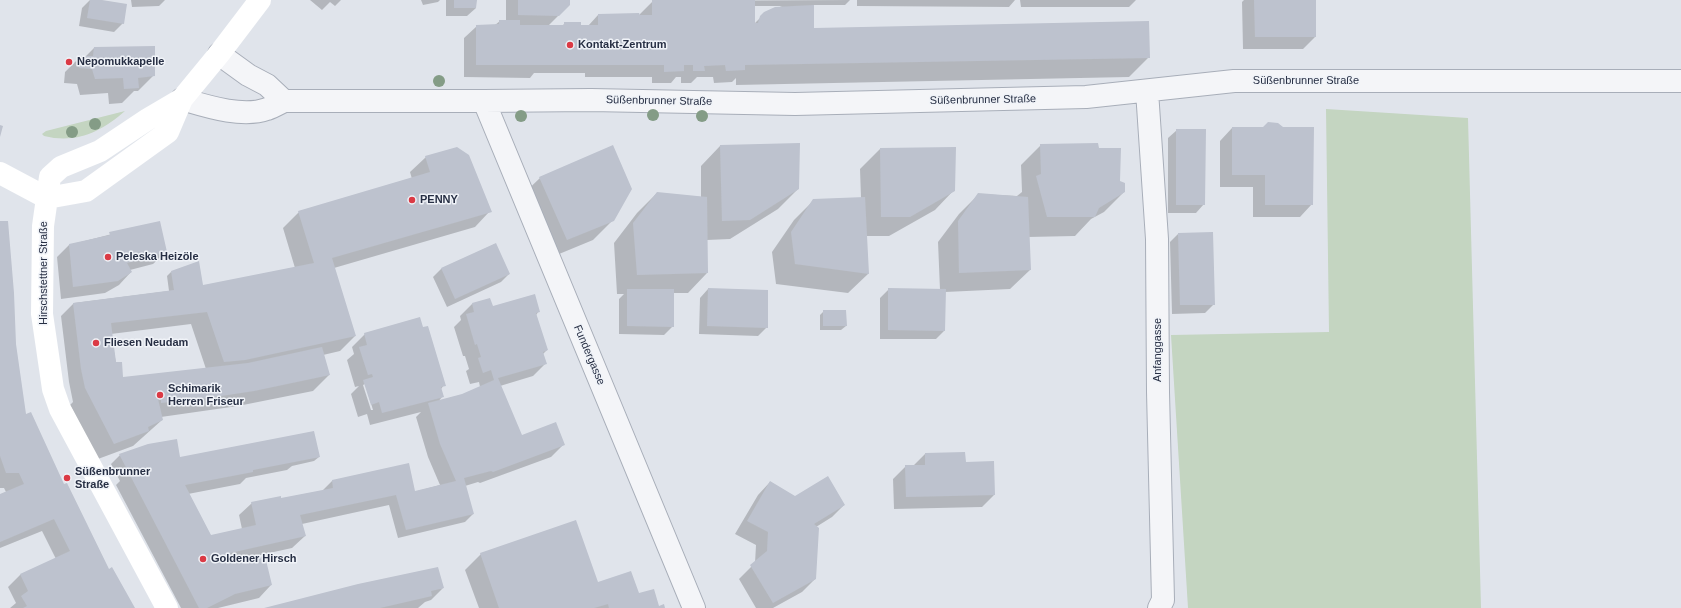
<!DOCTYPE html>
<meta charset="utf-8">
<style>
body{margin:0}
canvas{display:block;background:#e0e4eb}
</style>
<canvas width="1681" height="608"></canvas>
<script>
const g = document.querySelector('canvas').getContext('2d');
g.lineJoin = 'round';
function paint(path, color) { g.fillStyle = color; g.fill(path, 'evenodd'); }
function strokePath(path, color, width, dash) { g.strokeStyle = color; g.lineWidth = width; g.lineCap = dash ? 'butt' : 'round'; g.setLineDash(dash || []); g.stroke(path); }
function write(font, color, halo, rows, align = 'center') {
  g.font = font + ' Arial,sans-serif'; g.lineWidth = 3; g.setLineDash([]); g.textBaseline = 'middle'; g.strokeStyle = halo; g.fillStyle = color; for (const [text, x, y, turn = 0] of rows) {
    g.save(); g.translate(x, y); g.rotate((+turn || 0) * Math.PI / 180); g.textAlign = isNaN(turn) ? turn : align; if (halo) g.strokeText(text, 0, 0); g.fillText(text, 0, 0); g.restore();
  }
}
paint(new Path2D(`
 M1326,109L1468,118L1481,608H1188L1171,335L1329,332Z
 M125,111C101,132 76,144 44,136L42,134L46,131Z`), '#c4d5c1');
paint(new Path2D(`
 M90,0H95L123,23L114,32L79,26L82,8Z
 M131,0H165L159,6L132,7Z
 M310,0H341L335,6L330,2L322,10Z
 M421,0H440L438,2L423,5Z
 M446,0H476V8L467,16H446Z
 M506,0H569V5L548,26H562L565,23L588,26L598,15L640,19V14L653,1L850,0L845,5H813V29L1149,57L1129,77L736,85V78L732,82L714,83L713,77H697L691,83H681V77H676L671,83H652V77H585V73H534L530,78L464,77V38L477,26L495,25L500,21H506ZM754,6H782L765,13L754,24Z
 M857,0H1015L1009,7L857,6Z
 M1020,0H1136L1129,7H1021Z
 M1244,0H1315V37L1303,49H1243L1242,2Z
 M94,48L154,75L138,91H134L122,103L109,104L108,93L80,95L77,84L64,83L65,72L80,57H85Z
 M1232,128H1264L1312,204L1300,217H1253V187H1220V141Z
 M1177,130L1204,204L1196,213H1168V138Z
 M1041,145L1098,149L1119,181L1124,192L1104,212L1091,219L1075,236L1028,237L1030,270L1010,289L945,292L944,331L936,339H880V298L889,289L940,290L938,242L959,214L979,194L1017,196L1022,192L1021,165Z
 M720,146L798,189L778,209L730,239L707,240V273L688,293H673V326L664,335L619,334V299L624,294H617L614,243L637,213L657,193L701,197V166Z
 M880,149L954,190L935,210L889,236H866L868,274L848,293L776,284L772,252L794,220L814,200L861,198L860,169Z
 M426,157L490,211L475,227L334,268L355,336L340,351L323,355L329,375L313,391L238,406L161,417L162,420L133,446L98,459L70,405L73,402L69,382L61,316L74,303L169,291L167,276L171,272L202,287L295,268L283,228L299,212L412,179L410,172ZM191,324L206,369L122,378L116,363L111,334Z
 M540,178L613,220L593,240L547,259L520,197Z
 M0,222L15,345L25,415L108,570L134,608H10L16,603L8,587L20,575L56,559L42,531L0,548V495L6,492L4,488H0Z
 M159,222L166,252L153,264L130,270L131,272L119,285L105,293L61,299L57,257L69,245Z
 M1178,234L1214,304L1205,313L1172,314L1170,242Z
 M495,244L509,274L501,282L447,307L433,277L441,269Z
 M708,289L767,327L758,336L699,334L700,298Z
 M472,304L492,308L539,311L536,315L547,350L543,354L545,364L533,376L500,386L521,436L563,445L551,457L480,483L478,482L465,486L473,514L465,522L398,538L389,505L302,524L305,536L292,548L233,561L271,585L259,598L218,608H181L116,485L120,481L111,464L120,455L179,459L319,457L314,461L292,466L287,470L246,478L240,484L188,494L211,536L242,529L239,515L252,503L280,499L322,491L332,481L408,465L414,492L440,485L428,457L416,417L421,412L370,425L367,414L358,417L351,394L359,386L355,387L347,360L354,354L352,347L365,334L444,385L441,389L442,397L438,402L463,395L480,387L479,382L470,384L466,371L469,369L465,356H463L454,327L461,320L460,316ZM365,384L373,410H371L363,385Z
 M824,311L846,326L841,330H820V315Z
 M965,453V463L994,495L982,507L894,509L893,479L906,466H913L925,454Z
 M770,482L795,497L844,505L832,517L816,527L815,579L802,592L773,608H756L739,579L755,563L756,545L735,534L758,495Z
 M481,554L638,593L658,608H664H479L465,570Z
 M443,588L431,600L425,602L418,608H266Z`), '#0003');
paint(new Path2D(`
 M90,0H102L127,4L124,24L87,18Z
 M454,0H477L476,8H454Z
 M518,0H570V5L559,16L518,15Z
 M652,0H755V23H758L760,16L764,12L775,7L814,5V28L1149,21L1150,58L745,65V70L726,71L725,65L704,66L705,71H693V65H684V71L664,72V65H476V25L499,24V20H520V25H564V22H581V25H598V14L639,13L640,15H652Z
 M1254,0H1316V37H1255Z
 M155,46V76L138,78L139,88L124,89L123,78L95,79L92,69L79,68L80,56H93L94,47Z
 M1268,122L1278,123L1283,127H1314L1313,205H1265V175H1232V127H1263Z
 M0,125L3,126L0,137Z
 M1176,129H1206L1205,205H1176Z
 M800,143L799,189L750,220L722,221L720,145Z
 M1098,143L1099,148H1121L1120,181L1125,183V192L1099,208L1095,217H1047L1036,176L1041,174L1040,144Z
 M613,145L632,189L614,221L567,240L539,177Z
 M457,147L469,155L492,212L332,258L356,336L245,360L224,362L207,312L111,323L116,362H122L123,377L248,363L322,347L330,375L254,391L208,398L161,403V398L158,399L163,420L148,427L149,431L114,444L85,388L81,369L73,303L174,290L171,271L199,261L203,285L314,263L298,211L430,172L425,156Z
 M956,147L955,191L910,217H881L880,148Z
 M657,192L707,197L708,273L637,275L633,223Z
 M978,193L1028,197L1031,270L959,273L958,221Z
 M865,197L869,274L795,264L791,232L813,199Z
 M0,221H8L14,293L16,344L26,414L31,412L64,484L67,483L109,569L112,567L135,608H23L27,606L21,596L28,591L20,574L70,551L54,519L0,542V494L24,484L19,473H6L0,456Z
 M160,221L167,252L127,263L132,272L118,281L73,287L69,244L110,235L109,232Z
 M1213,232L1215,305H1180L1178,233Z
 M496,243L510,274L455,299L441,268Z
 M708,288L768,290V328L707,326Z
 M888,288L946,289L945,331L888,330Z
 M627,289H674V327L627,326Z
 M535,294L540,312L536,313L548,350L543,352L547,364L498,378L522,435L556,422L565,445L493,472L491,471L464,478L474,514L406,530L396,495L300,515L306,536L230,553L234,562L265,556L272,585L235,594L207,608H199L119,454L148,444L177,439L180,457L314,431L320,457L253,470V472L185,485L211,535L256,525L251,502L281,496V498L333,488L332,480L409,463L415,491L456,481L440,444L428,403L462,394L494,380L491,370L483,373L478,358L481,357L477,344L475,345L466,314L474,312L472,303L490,298L493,306Z
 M823,310H846L847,326H823Z
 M420,317L423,327L428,326L446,386L441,387L444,397L382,413L379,402L371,405L363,380L373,377L372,374L368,375L359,347L367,345L364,333Z
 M965,452L966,462L994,461L995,495L906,497L905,465H925V453Z
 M828,476L845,505L814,524L819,528L816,579L773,603L750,565L767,551L768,532L747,521L770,481L795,496Z
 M576,520L598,582L631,571L639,593L654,589L659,606L664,604L665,608H609L608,604L594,608H499L480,553Z
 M438,567L444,588L431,591L432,596L380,608H264L358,584Z`), '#bdc2ce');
const minor = new Path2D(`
 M219,54L248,75L267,85L284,101
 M1147,91L1157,239L1158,392L1163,600L1159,608
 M182,99C206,106 242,118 267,109C273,107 278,104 284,101H484L591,100L795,104L1086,97L1234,81H1681
 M484,101L694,608`);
strokePath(minor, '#a8aeb9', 24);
strokePath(minor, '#f4f5f8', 22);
strokePath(new Path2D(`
 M0,173L47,198
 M47,198L86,191L168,132L182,99L219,54L260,0
 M167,608L60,409L53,389L42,314L43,226L50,177L61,167L100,151L148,119L182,99`), '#fff', 22);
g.fillStyle = '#849c86';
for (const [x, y] of [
 [439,81],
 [653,115],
 [521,116],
 [702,116],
 [95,124],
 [72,132]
]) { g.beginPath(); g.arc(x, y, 6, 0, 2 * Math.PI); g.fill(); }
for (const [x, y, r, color] of [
 [570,45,4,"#db3a45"],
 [69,62,4,"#db3a45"],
 [412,200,4,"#db3a45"],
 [108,257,4,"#db3a45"],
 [96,343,4,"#db3a45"],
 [160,395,4,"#db3a45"],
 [67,478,4,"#db3a45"],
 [203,559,4,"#db3a45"]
]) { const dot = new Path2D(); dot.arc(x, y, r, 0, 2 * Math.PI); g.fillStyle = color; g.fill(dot); strokePath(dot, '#f0f3f8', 1.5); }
write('bold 11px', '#272f44', '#f0f3f8', [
 ["Kontakt-Zentrum",578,45],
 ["Nepomukkapelle",77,62],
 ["PENNY",420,200],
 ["Peleska Heizöle",116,257],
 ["Fliesen Neudam",104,343],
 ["Schimarik",168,389],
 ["Herren Friseur",168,402],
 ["Süßenbrunner",75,472],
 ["Straße",75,485],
 ["Goldener Hirsch",211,559]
], 'left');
write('11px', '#272f44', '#f0f3f8', [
 ["Süßenbrunner Straße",1306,81],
 ["Süßenbrunner Straße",983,100,-1],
 ["Süßenbrunner Straße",659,101,1],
 ["Hirschstettner Straße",44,273,-90],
 ["Anfanggasse",1158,350,-90],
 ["Fundergasse",589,355,67]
]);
</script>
